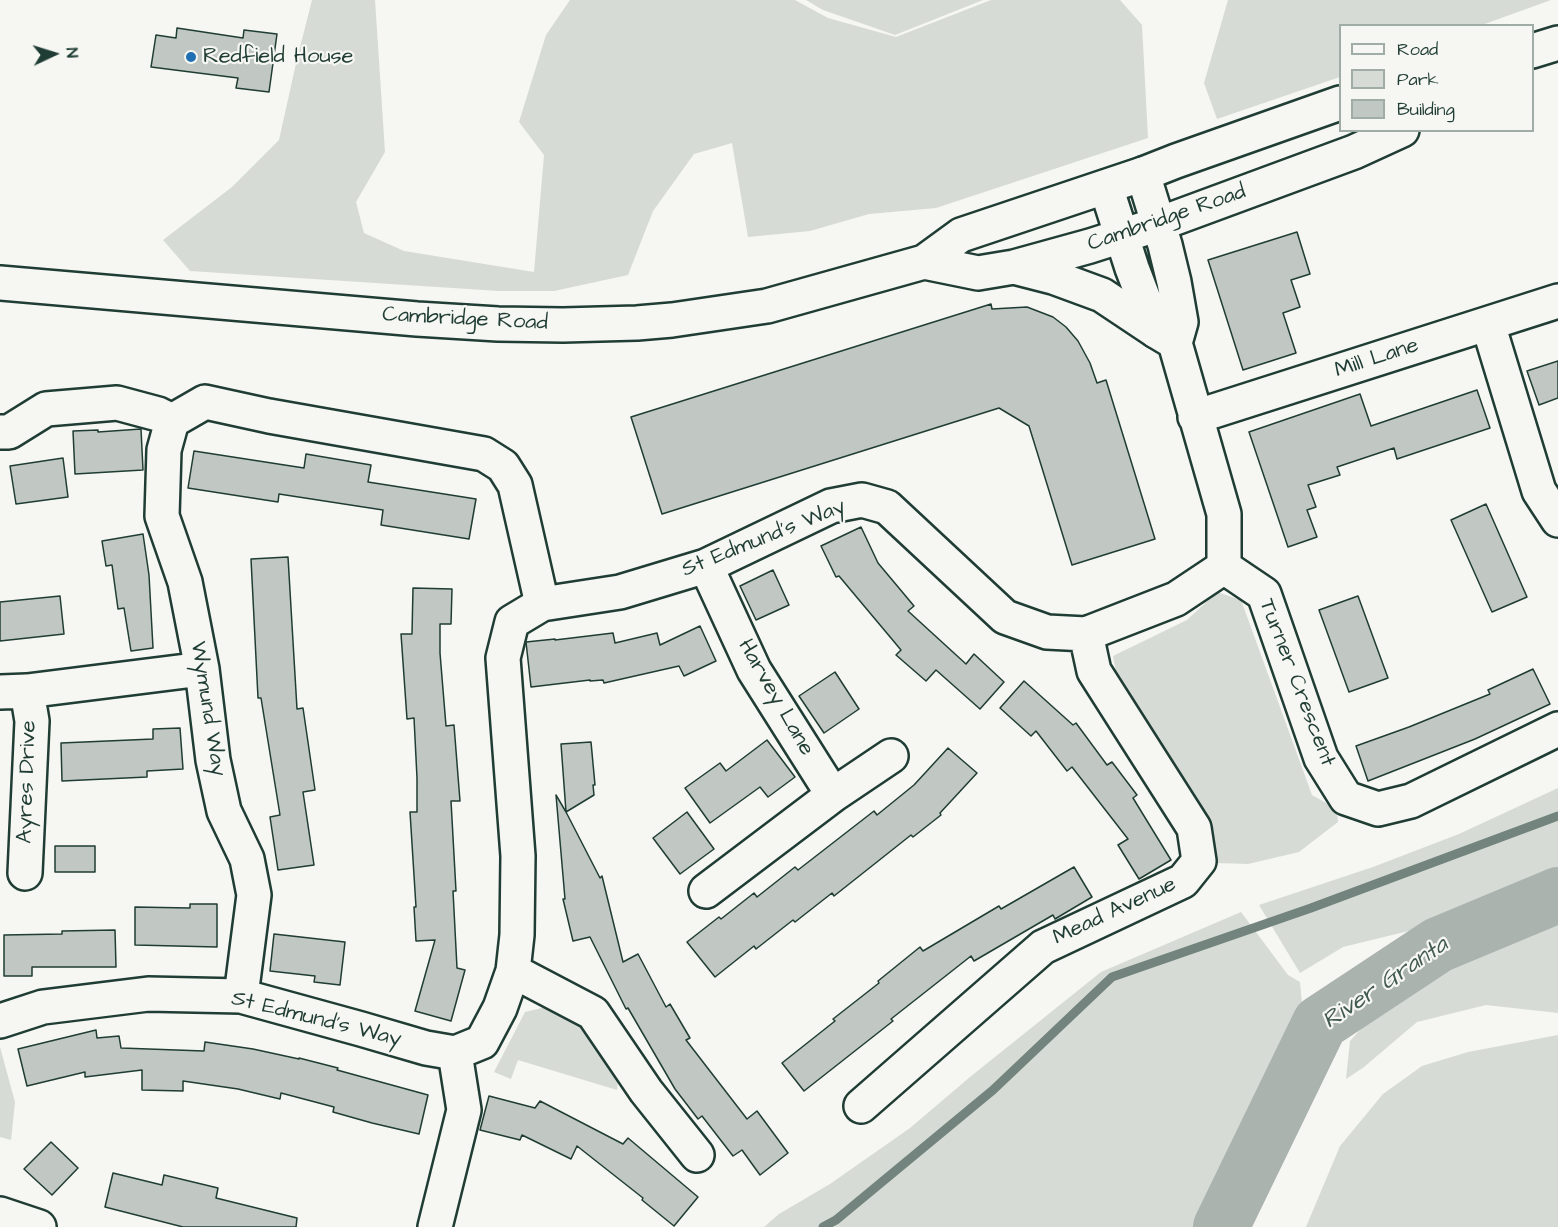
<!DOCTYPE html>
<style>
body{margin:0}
#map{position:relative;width:1558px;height:1227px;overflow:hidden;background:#f6f6f2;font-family:"Architects Daughter",sans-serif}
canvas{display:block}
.legend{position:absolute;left:1339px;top:24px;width:195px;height:108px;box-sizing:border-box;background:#f6f6f2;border:2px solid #a0aca6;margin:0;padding:8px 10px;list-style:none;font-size:18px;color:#1f3d34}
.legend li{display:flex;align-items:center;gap:12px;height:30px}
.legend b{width:30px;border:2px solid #a0aca6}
.north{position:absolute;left:24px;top:24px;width:60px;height:60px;-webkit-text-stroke:4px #f6f6f2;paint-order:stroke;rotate:86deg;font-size:16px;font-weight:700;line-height:24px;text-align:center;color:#1f3d34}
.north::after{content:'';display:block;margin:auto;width:21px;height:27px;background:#1f3d34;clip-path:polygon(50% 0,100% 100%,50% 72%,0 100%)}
</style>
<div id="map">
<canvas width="1558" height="1227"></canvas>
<ul class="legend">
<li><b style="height:8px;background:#f6f6f2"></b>Road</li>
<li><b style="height:16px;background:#d6dbd6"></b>Park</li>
<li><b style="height:16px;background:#c1c8c3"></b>Building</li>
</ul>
<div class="north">N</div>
</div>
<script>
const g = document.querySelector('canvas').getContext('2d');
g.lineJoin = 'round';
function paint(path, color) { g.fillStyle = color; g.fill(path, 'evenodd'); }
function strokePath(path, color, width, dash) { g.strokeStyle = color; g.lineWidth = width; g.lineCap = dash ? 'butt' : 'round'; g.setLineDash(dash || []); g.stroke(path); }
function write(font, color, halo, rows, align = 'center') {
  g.font = font + ' "Architects Daughter",sans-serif'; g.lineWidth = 4.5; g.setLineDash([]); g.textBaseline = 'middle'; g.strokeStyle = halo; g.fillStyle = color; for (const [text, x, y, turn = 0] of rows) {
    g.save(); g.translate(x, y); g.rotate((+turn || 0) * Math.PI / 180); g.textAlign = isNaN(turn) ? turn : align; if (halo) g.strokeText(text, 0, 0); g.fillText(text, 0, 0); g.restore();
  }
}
paint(new Path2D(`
 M312,0H375L385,152L356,202L364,233L404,251L534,272L544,155L519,122L546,35L570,0H795L828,18L896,37L991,0H1120L1142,25L1148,138L936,208L869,214L810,231L748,237L732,143L694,154L653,211L628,275L554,291H499L190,271L163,240L232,187L279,140L297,59Z
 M806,0H983L895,35L823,10Z
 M1228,0H1551L1482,25L1340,26V77L1217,119L1204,83Z
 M1217,592L1241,600L1312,795L1337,809L1338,822L1299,852L1248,864L1216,863L1211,826L1119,687L1113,656L1187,620Z
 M1558,788V1013L1486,1005L1417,1022L1364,1067L1346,1079L1350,1041L1416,968L1429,926L1343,947L1300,973L1259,905L1373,867L1459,834Z
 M1241,912L1288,975L1300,982L1305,1037L1212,1227H764L779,1214L830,1184L910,1128L970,1077L1101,972Z
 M550,1006L583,1020L618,1078L617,1090L518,1060L511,1079L494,1072L525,1012Z
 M1558,1035V1227H1306L1340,1146L1383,1094L1422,1066L1468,1052Z
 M0,1047L15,1102L11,1140L0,1137Z`), '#d6dbd6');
strokePath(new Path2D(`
 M823,1227L836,1220L993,1090L1112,977L1311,908L1558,816`), '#72847d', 9);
strokePath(new Path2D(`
 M1221,1227L1320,1023L1438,945L1558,895`), '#aab3ae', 56);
const building = new Path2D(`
 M177,28L243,38L244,30L277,34L269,92L236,88L238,78L151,67L156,35L176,38Z
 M1297,232L1310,274L1291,280L1300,307L1283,313L1296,353L1243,370L1208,260Z
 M991,304L992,309L1027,307L1053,317L1066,327L1078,341L1090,363L1097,383L1106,380L1155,539L1072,565L1029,426L999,408L662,514L631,417Z
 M1558,361V398L1539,405L1527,371Z
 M1477,390L1490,428L1397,459L1394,448L1337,467L1340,475L1308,485L1316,507L1307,510L1317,537L1288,547L1249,432L1360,394L1371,426Z
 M141,429L143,470L75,474L73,431L98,430V432Z
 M194,451L304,468L306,454L371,465L368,482L476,499L469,539L381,525L383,510L279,494L278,502L188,488Z
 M63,458L68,497L16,504L10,466Z
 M1486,504L1527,597L1492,612L1451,520Z
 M861,527L878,563L914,606L908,611L966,664L974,654L1004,682L980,709L936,670L926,681L896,655L901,650L839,576L836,577L821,546Z
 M143,534L149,575L153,648L131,651L124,608L118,609L112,565L106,566L102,541Z
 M288,557L297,709L303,708L315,790L303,792L314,865L278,870L270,817L280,815L261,698H258L251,559Z
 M773,570L789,605L756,620L740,586Z
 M413,588L452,589L451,624H440V653L446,726L454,725L458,776L460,801H451L456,891H453L457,968L465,970L451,1021L415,1011L435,940L416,941L414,907H416L410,812H417V778L414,718L407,719L401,634H412Z
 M60,596L64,634L0,641V602Z
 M1358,596L1388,678L1349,692L1319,610Z
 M700,626L716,661L684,676L679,666L604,683L603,680L590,681V680L531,687L526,642L555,639V640L613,633L615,643L657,633L660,645Z
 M1533,669L1550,704L1475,739L1368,781L1356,746L1409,727L1490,694L1488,690Z
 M835,672L859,709L824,733L799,696Z
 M1024,681L1073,725L1076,723L1107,765L1112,762L1137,795L1133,798L1171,860L1139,879L1118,845L1128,839L1072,767L1067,771L1036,731L1031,736L1000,708Z
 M180,728L183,769L147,771V777L62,781L61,743L153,739V729Z
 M767,740L795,777L768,797L760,787L710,823L685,788L720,763L726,771Z
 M591,742L595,785H593L594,795L566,812L600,878L602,876L623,962L638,954L666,1007L670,1004L690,1038L686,1040L747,1119L757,1111L788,1153L760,1175L742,1150L733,1156L702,1116L698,1119L675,1089L628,1008L626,1009L590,937L573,941L563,899H565L556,795L566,812L561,744Z
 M948,748L977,773L940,813L941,815L913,837L911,835L834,896L832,893L795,922L793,920L756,949L754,946L715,977L687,942L719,917L721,919L754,893L757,897L795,867L798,870L874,811L877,815L914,785Z
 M687,812L714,849L680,874L653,838Z
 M55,846H95V872H55Z
 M1074,867L1092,897L1055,919L1053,915L974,961L971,956L891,1019L893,1021L804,1091L782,1063L835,1021L833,1019L879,983L878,981L920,947L923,951L999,906L1001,909Z
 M190,904H217V947L135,945V907L190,908Z
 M115,930L116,967H32V976H4V935L62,934V931Z
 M274,934L345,942L340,985L314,982L315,976L270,971Z
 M96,1030L97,1038L119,1036L121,1048L204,1051L205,1042L253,1049L299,1059V1058L338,1068L337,1070L428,1095L419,1134L372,1123L333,1112L334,1107L281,1093L280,1099L238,1089L183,1081V1091L142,1090V1070L85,1077V1072L27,1086L18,1049Z
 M489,1096L535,1108L540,1101L623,1144L628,1138L698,1197L674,1226L642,1200L643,1198L577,1146L571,1159L522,1135L520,1140L480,1130Z
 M51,1142L78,1168L52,1195L24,1169Z
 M113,1173L162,1185L164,1175L218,1188L216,1198L297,1218L296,1227H183L105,1207Z`);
paint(building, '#c1c8c3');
strokePath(building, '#1f3d34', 1.5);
const minor = new Path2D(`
 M1143,174L1165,245L1174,282L1181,322L1175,343
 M1106,187L1132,268L1156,331L1171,340
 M1488,324L1539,491L1558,520
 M1195,417L1558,301
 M0,432H9L46,409L117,403L158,414L172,421
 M706,566L754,670L833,795
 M1224,567L1264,594L1321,758L1346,798L1378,809L1411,801L1558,729
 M0,692L27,691L202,669
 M25,873L32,721L27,691
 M706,891L833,795L891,756
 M513,971L593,1013L646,1091L697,1155
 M241,996L254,895L247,859L224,811L213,760L202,669L185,582L162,516L164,450L172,421L205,402L269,416L484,454L503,466L515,485L542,604
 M0,1021L43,1007L148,994L241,996L361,1029L426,1048L455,1053L482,1042L500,1008L513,971L517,935L518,856L503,658L512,622L542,604L620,592L706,566L831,506L862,500L887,507L1005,617L1047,632L1086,634L1176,599L1224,567V514L1175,343
 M861,1106L1043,947L1183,881L1199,861L1194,828L1094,671L1086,634
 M0,1214L39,1227
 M435,1227L464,1110L455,1053`);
const highway = new Path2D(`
 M1532,51L1558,43
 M924,262L978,273L1014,267L1090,246L1159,224L1354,152L1402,130
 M1014,267L1053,277L1102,295L1156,331
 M0,283L417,319L498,324L563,325L637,323L672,320L767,306L924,262L961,235L1143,174L1176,161L1340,103`);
strokePath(minor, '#1f3d34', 38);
strokePath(highway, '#1f3d34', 38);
strokePath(minor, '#f6f6f2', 33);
strokePath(highway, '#f6f6f2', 33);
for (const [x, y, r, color] of [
 [191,57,6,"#1f6fb2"]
]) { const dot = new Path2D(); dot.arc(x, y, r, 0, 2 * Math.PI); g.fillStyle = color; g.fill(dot); strokePath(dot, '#f6f6f2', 2); }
write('22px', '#1f3d34', '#f6f6f2', [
 ["Redfield House",203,57]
], 'left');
write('22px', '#1f3d34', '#f6f6f2', [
 ["Cambridge Road",1167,219,-19],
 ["Cambridge Road",465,320,3],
 ["Mill Lane",1377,359,-18],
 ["St Edmund's Way",764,539,-22],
 ["Turner Crescent",1296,683,69],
 ["Harvey Lane",775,698,60],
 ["Wymund Way",207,709,81],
 ["Ayres Drive",28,782,-88],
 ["Mead Avenue",1115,912,-25],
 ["St Edmund's Way",316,1020,14]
]);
write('italic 24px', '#425a52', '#f6f6f2', [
 ["River Granta",1386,984,-34]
]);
</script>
